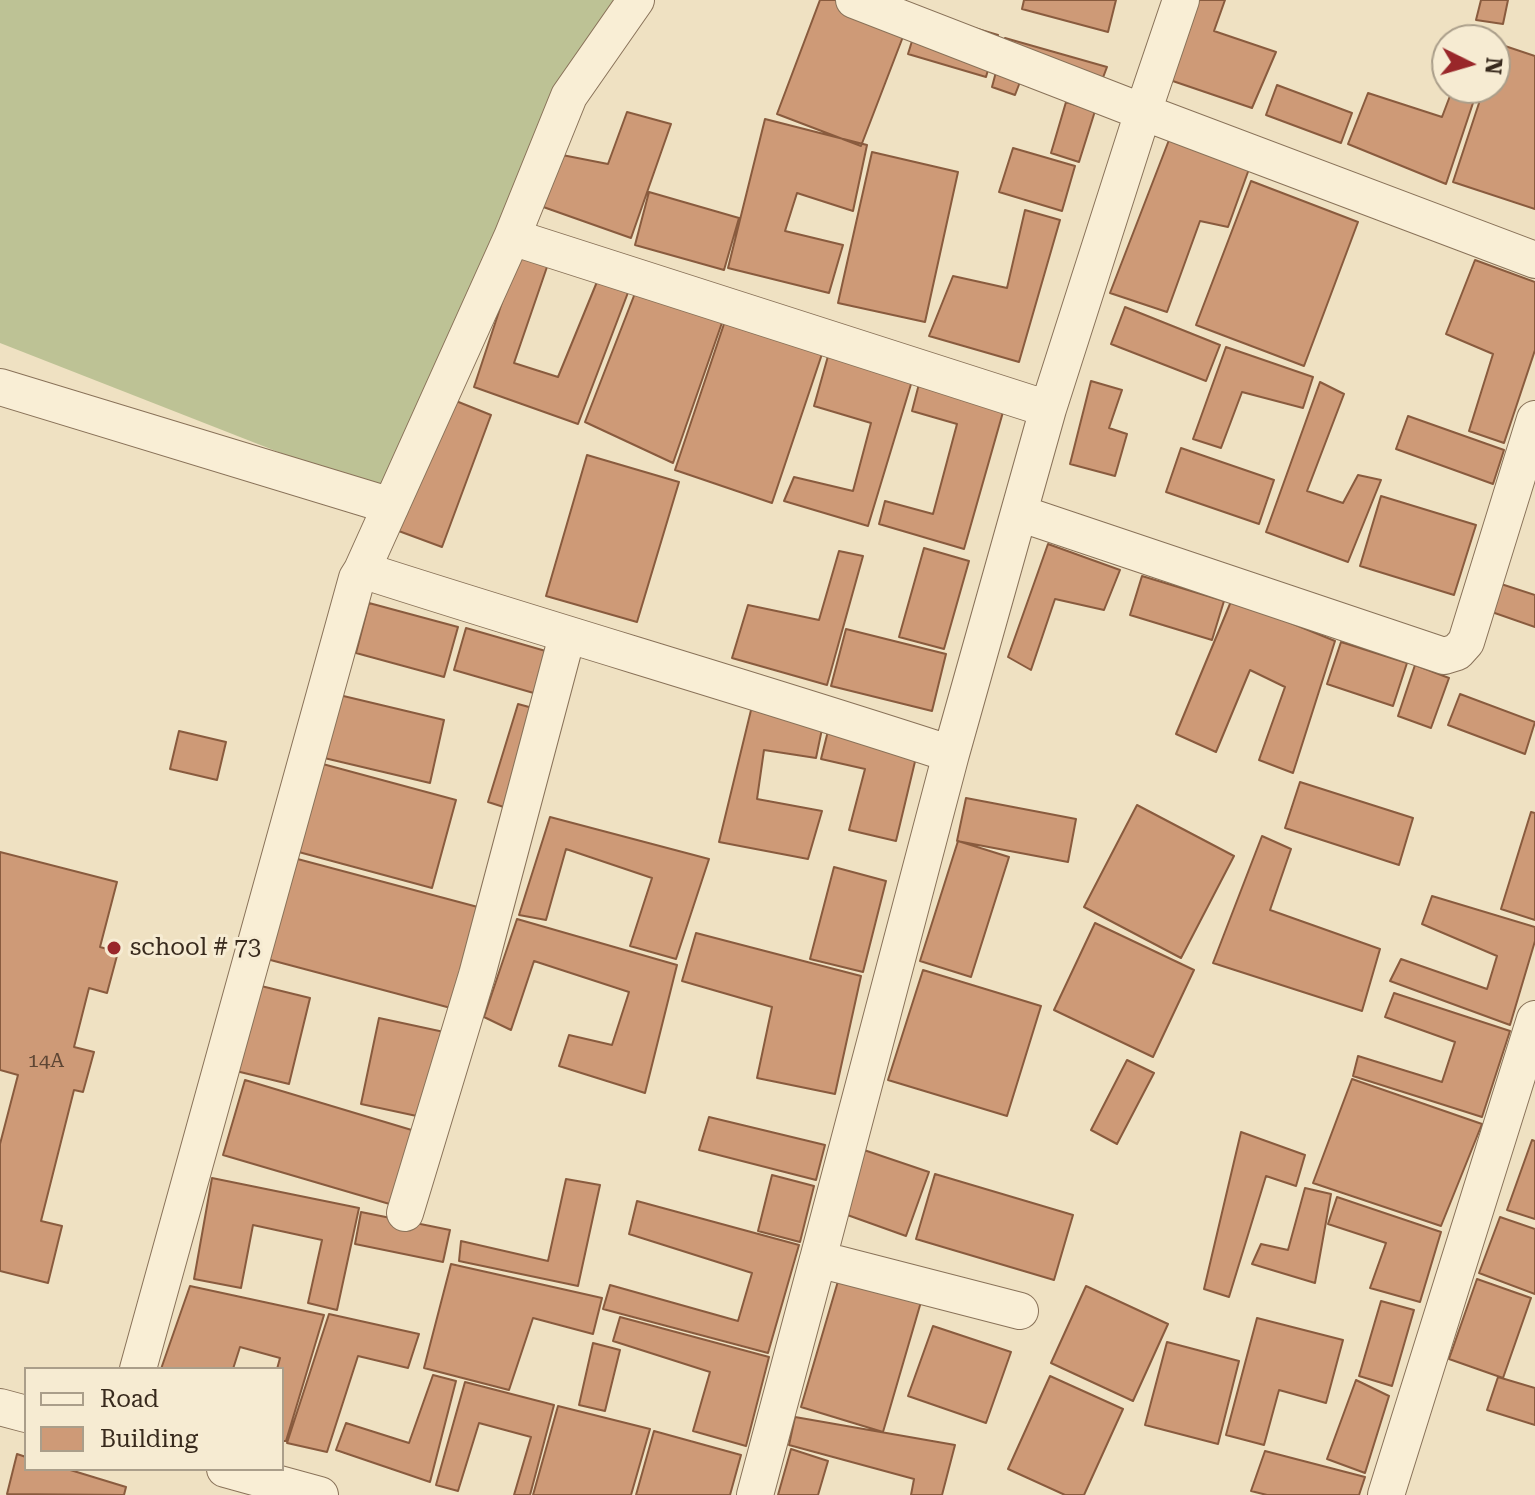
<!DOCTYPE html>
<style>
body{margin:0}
#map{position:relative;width:1535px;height:1495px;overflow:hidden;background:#efe1c2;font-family:"Roboto Serif",serif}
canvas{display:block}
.legend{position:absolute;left:24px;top:1367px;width:260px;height:104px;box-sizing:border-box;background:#f6ebd2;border:2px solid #aa9e8a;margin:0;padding:10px 14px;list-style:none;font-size:24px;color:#382a1d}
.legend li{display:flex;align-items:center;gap:16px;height:40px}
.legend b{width:40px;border:2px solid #aa9e8a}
.north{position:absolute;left:1431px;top:24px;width:80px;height:80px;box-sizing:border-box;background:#f6ebd2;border:2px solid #aa9e8a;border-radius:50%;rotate:95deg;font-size:22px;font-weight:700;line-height:32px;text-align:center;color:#382a1d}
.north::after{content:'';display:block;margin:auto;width:28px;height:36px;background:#99272a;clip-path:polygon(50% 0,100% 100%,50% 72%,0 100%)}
</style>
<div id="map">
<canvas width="1535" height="1495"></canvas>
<ul class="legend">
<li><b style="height:10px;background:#f9eed5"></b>Road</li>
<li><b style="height:22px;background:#ce9a77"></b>Building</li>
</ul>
<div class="north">N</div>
</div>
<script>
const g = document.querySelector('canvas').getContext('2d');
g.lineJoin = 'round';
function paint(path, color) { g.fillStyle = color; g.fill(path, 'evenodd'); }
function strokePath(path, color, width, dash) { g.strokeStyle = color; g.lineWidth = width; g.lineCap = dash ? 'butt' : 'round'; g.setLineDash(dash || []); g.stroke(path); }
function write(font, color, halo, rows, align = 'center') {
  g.font = font + ' "Roboto Serif",serif'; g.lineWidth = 6; g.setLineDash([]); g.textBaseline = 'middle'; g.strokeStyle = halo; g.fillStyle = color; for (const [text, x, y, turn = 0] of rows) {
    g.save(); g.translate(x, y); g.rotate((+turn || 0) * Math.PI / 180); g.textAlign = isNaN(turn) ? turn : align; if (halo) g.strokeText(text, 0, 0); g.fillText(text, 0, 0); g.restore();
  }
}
paint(new Path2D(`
 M0,0H615L383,493L0,343Z`), '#bdc295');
const building = new Path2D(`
 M820,0H893L914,8L861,146L777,114Z
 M1024,0H1116L1108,32L1022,9Z
 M1187,0H1225L1214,31L1276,52L1252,108L1161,77Z
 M1481,0H1508L1503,24L1476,20Z
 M921,12L998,35L986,77L908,54Z
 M1005,38L1107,67L1093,104L1020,82L1015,95L992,87Z
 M1499,44L1535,56V209L1453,182L1484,88H1495V56Z
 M1277,85L1352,113L1341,143L1266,115Z
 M1453,88H1478L1446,184L1348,144L1368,93L1442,117Z
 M1066,102L1095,111L1079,162L1051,153Z
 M627,112L671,124L631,238L532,203L552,153L608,164Z
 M765,119L867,145L853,211L797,193L785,231L843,245L829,293L728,268Z
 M1169,140L1249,169L1228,227L1200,221L1167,312L1110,293Z
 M1013,148L1075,166L1062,211L999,192Z
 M872,152L958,172L925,322L838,303Z
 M1251,181L1358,222L1304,366L1196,325Z
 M649,192L739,218L724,270L635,245Z
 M1025,210L1060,220L1019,362L929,336L953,276L1007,288Z
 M519,251L548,264L514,363L558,377L601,272L632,282L578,424L474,387Z
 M1475,260L1535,282V350L1504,443L1469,431L1493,354L1446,334Z
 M637,288L724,317L673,463L585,422Z
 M1125,307L1220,345L1206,381L1111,344Z
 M726,318L823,351L772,503L675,470Z
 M1226,347L1313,377L1303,408L1242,392L1221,448L1193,439Z
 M830,349L915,371L868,526L784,501L794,477L853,491L871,423L814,406Z
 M920,380L1005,405L964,549L879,524L885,501L933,514L957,424L912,411Z
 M1091,381L1122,390L1109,428L1127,434L1115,476L1070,464Z
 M1320,382L1344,394L1307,491L1343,503L1358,475L1381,480L1348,562L1266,532Z
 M446,397L491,415L442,547L396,530Z
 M1408,416L1504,450L1493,484L1396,449Z
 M1181,448L1274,480L1259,524L1166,492Z
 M587,455L679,482L637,622L546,596Z
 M1381,496L1476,525L1454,595L1360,566Z
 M1048,544L1120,570L1104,610L1055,599L1031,670L1008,657Z
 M924,548L969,561L944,649L899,637Z
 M839,551L863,556L827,685L732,658L748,605L819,620Z
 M1142,576L1224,601L1212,640L1130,615Z
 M1498,583L1535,595V627L1489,611Z
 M1232,599L1335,641L1293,773L1259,760L1285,687L1250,670L1216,752L1176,734Z
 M369,603L458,627L444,677L356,653Z
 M466,628L556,654L544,696L454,670Z
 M846,629L946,654L932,711L831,686Z
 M1341,642L1407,663L1393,706L1327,684Z
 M1415,665L1449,678L1431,728L1398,716Z
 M335,694L444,720L430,783L320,757Z
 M1460,694L1535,722L1525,754L1448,725Z
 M518,704L540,710L510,809L488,802Z
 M752,706L823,724L816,758L764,750L757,799L822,811L808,859L719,842Z
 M829,727L918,749L896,841L849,830L865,769L821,759Z
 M179,731L226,742L217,780L170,769Z
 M319,763L456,800L432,888L295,851Z
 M1300,782L1413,818L1399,865L1285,828Z
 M966,798L1076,819L1068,862L957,841Z
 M1137,805L1234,856L1181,958L1084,907Z
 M1531,812L1535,813V920L1501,909Z
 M550,817L709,859L676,959L630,946L652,878L566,849L546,920L519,915Z
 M1262,836L1291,849L1270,910L1380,949L1362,1011L1213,963Z
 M958,841L1009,857L971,977L920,961Z
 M0,852L117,882L100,947L118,952L107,993L89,988L74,1047L94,1052L83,1092L74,1090L41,1221L62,1226L48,1283L0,1271V1144L18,1075L0,1070Z
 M290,857L489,910L462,1011L263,958Z
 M834,867L886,881L863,972L810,959Z
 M1432,896L1535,927V941L1510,1025L1390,981L1401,959L1487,989L1497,956L1422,924Z
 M517,919L677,965L645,1093L559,1066L569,1035L612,1045L629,992L534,961L511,1030L484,1017Z
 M1095,923L1194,970L1153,1057L1054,1010Z
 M696,933L861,976L835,1094L757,1078L772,1007L682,981Z
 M923,970L1041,1006L1007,1116L888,1080Z
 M253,984L310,998L289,1084L232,1070Z
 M1394,993L1510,1031L1482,1117L1353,1076L1358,1056L1442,1082L1455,1042L1385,1017Z
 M379,1018L444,1032L426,1118L361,1104Z
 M1127,1060L1154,1073L1117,1144L1091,1130Z
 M1352,1079L1482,1124L1441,1226L1313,1183Z
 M245,1080L415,1131L393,1205L223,1155Z
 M709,1117L825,1145L816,1180L699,1150Z
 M1241,1132L1305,1155L1296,1186L1266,1176L1229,1297L1204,1289Z
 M1532,1140L1535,1141V1219L1507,1210Z
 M861,1149L929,1172L906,1236L839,1212Z
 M935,1174L1073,1215L1054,1280L916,1239Z
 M772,1175L814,1186L800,1242L758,1231Z
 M212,1178L359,1208L337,1310L308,1303L322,1240L253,1225L241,1288L194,1279Z
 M566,1179L600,1185L578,1286L459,1261L461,1241L548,1261Z
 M1305,1188L1331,1194L1315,1283L1252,1264L1261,1244L1288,1250Z
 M1337,1197L1441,1232L1420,1302L1370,1288L1386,1243L1328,1224Z
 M637,1201L799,1245L768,1353L603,1309L610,1285L738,1321L752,1273L629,1234Z
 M361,1212L450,1230L443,1262L355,1244Z
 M1500,1217L1535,1229V1294L1479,1273Z
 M451,1264L602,1298L593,1334L533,1318L509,1390L424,1368Z
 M841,1271L923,1295L883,1432L801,1407Z
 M1477,1279L1531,1298L1503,1378L1449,1359Z
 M190,1286L324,1315L286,1441H282V1369H277L280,1358L240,1347L233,1369H161Z
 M1086,1286L1168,1324L1133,1401L1051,1363Z
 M1381,1301L1414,1310L1392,1386L1359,1376Z
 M329,1314L419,1334L408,1368L358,1356L327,1452L287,1443Z
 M620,1317L769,1357L746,1446L693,1431L710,1372L613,1341Z
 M1257,1318L1343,1340L1326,1403L1279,1390L1264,1445L1226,1435Z
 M933,1326L1011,1352L986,1423L908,1396Z
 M1167,1342L1239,1361L1218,1444L1145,1425Z
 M593,1343L620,1350L605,1411L579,1405Z
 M433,1375L456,1381L430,1482L336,1450L346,1423L409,1443Z
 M1050,1376L1123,1409L1084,1495H1065L1008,1469Z
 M1498,1377L1535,1388V1425L1487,1410Z
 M1356,1380L1389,1396L1365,1473L1327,1459Z
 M465,1382L554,1405L530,1495H514L531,1437L479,1423L458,1491L436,1485Z
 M558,1406L650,1429L631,1495H533Z
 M795,1417L955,1445L942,1495H911L914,1479L789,1445Z
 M654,1431L741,1455L730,1495H636Z
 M791,1449L828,1461L818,1495H778Z
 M1265,1451L1365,1477L1359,1495H1267L1251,1491Z
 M17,1454L26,1457V1469H67L126,1487L124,1495L7,1494Z`);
paint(building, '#ce9a77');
strokePath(building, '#895b3e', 2);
const minor = new Path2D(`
 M636,0L569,96L512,237L1048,409L1143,112L854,0
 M1181,0L1143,112L1535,260
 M512,237L362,570C558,633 755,690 951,754L1048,409
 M0,387L391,506
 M1019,513L1444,656L1457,652L1466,642L1535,419
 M951,754L818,1259L1020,1311
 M405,1213L477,975L567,636
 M138,1369L357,578L362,570
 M0,1407L26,1414
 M225,1469L320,1495
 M755,1495L818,1259
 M1386,1495L1535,1019`);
strokePath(minor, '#897259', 38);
strokePath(minor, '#f9eed5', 36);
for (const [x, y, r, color] of [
 [114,948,8,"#99272a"]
]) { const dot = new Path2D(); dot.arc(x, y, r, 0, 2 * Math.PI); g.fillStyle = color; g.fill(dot); strokePath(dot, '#f6ebd2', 3); }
write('20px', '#5e4634', null, [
 ["14A",46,1061]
]);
write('24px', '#382a1d', '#f6ebd2', [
 ["school # 73",130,948]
], 'left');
</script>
